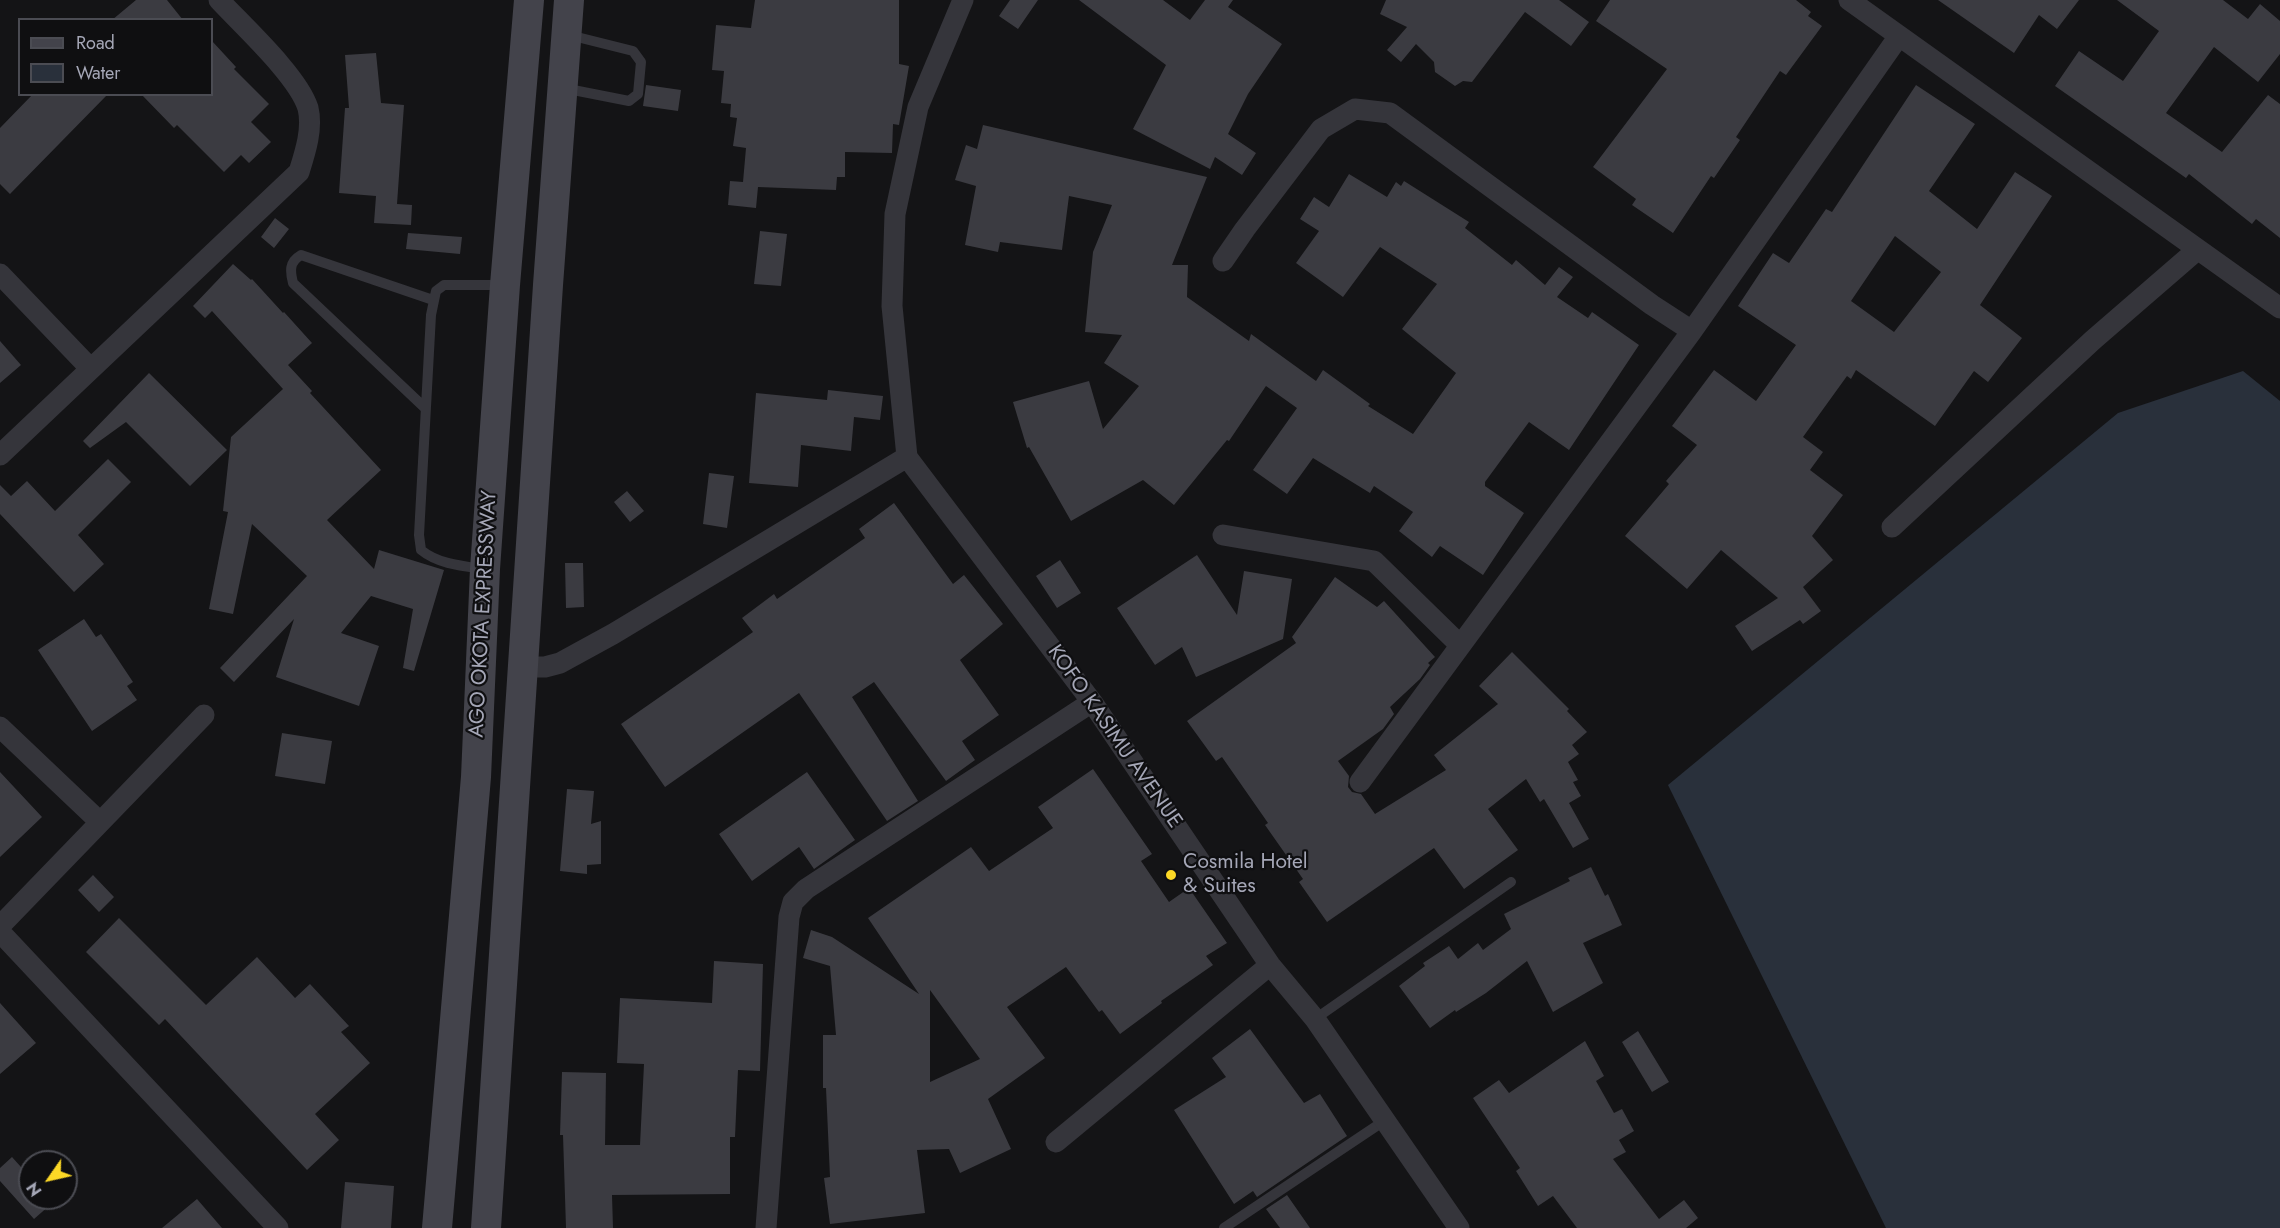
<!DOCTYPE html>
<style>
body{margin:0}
#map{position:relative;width:2280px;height:1228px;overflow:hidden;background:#141416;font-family:Jost,sans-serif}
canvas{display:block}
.legend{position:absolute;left:18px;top:18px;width:195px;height:78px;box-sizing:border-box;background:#0f0f11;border:2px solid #4b4c53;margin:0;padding:8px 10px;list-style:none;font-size:18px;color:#a5a7b7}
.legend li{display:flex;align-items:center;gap:12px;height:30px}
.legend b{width:30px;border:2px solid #4b4c53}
.north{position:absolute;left:18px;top:1150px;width:60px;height:60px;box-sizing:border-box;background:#0f0f11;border:2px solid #4b4c53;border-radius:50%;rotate:236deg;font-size:16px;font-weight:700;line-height:24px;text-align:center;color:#a5a7b7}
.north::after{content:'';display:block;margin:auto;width:21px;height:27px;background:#fcd826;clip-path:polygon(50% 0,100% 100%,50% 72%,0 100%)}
</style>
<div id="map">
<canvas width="2280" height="1228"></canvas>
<ul class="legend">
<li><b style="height:8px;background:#43434b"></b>Road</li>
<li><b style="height:16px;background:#29303b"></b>Water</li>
</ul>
<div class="north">N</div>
</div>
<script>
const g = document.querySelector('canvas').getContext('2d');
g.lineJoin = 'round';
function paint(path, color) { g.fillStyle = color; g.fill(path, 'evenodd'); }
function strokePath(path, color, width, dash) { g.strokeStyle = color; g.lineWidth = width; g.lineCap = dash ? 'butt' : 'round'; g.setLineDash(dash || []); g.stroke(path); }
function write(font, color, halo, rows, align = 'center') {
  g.font = font + ' Jost,sans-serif'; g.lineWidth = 4.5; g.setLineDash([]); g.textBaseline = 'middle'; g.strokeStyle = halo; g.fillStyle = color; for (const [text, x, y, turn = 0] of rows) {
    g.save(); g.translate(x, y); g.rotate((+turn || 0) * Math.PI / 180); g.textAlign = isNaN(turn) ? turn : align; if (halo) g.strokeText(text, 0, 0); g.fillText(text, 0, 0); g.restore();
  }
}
paint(new Path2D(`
 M2243,371L2280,401V1228H1886L1668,785L2118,413Z`), '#29303b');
paint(new Path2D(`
 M136,0H167L183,20H112Z
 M755,0H899V64L909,66L899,125L893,124L892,153L845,152V177H837L836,190L758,187L756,208L728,205L730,181L743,182L746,148L733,146L737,118L730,117L731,104L721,103L724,71L712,70L716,25L751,28Z
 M1010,0H1038L1018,29L999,16Z
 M1079,0H1163L1190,20L1205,0H1233L1228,7L1282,44L1248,94L1228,134L1256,153L1242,175L1215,157L1210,169L1133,129L1166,65Z
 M1386,0H1559L1589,22L1571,46L1525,12L1472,82L1463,81L1455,86L1435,72L1434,62L1416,44L1401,62L1387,50L1407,27L1380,14Z
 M1610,0H1796L1811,12L1808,16L1822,26L1786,75L1780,71L1736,137L1740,140L1714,178L1711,176L1673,233L1632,205L1636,199L1593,167L1667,69L1596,21Z
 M1938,0H2079L2057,29L2039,15L2014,53Z
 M2117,0H2223L2248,19L2260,4L2280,21V54L2258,82L2214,47L2166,113L2222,152L2268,95L2280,104V238L2256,219L2252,224L2189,174L2186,178L2055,86L2079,51L2123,81L2159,31Z
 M212,41L236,67L234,69L269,104L251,122L271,142L249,163L241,155L224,172L177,125L174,128L141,94H212Z
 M376,53L381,103L404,105L397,204L412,205L411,225L374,223L376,196L339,193L345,108H349L345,55Z
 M646,85L681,90L678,111L643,106Z
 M1916,85L1975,124L1929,191L1977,229L2015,172L2052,196L1980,305L2022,338L1988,382L1974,371L1935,426L1856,370L1851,379L1847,376L1803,437L1823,452L1810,470L1843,495L1812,536L1833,560L1803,587L1821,611L1803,624L1800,620L1752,651L1735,626L1778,598L1721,550L1687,589L1625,536L1669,484L1666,481L1697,445L1672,426L1714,370L1756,401L1796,345L1738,306L1773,253L1789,263L1826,209L1832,212ZM1895,236L1941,272L1894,332L1851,301Z
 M33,94H108L10,194L0,184V128Z
 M983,125L1207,177L1172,265H1188L1187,297L1249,341L1251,334L1316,381L1323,370L1370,404L1368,406L1413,434L1456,373L1402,329L1437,284L1380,247L1343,297L1296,263L1319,231L1300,219L1314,197L1329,207L1349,174L1387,197L1396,182L1401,186L1404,181L1469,222L1465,228L1512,265L1516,260L1545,285L1559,267L1573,277L1557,297L1588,318L1592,312L1639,345L1569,450L1529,422L1485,482V486L1524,513L1483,575L1440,546L1432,557L1399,531L1413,512L1374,486L1370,493L1313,458L1287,494L1253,470L1297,408L1266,386L1229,441L1227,440L1174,505L1143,480L1071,521L1029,447L1027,448L1013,402L1089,381L1103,429L1139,386L1104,363L1122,335L1085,332L1093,252L1112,205L1069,196L1062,250L1000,242L998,252L965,245L976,186L955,180L966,145L977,149Z
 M275,218L289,229L274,248L261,237Z
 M760,231L787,234L781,286L754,284Z
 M408,233L462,237L460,254L406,249Z
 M233,264L251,280L252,279L283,313L284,312L312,343L288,365L312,391L310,393L381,470L327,520L374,569L379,550L444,570L414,671L403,668L413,609L371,596L341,633L379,646L359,706L276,677L294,619L234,682L220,668L307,576L252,524L233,614L209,609L228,512L223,511L231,437L283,389L212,311L205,318L193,306Z
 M0,341L21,365L0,383Z
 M149,373L227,450L190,486L126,422L90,448L83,441Z
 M828,390L883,396L880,420L854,417L851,451L801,445L798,487L749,483L756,393L827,400Z
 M108,459L131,482L78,535L104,564L74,592L0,514V485L11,496L27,481L55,511Z
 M709,473L734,476L727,528L703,524Z
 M627,491L644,511L630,522L614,502Z
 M894,503L953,584L964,575L1003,624L960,660L999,715L962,741L975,760L946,781L874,682L852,697L918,801L887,821L799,693L665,787L621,724L753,632L742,618L774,594L777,599L865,538L859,529Z
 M1197,555L1237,615L1244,571L1292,579L1283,639L1196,677L1182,647L1155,665L1117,608Z
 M1060,560L1081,593L1057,608L1036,576Z
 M565,563H583L584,607L566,608Z
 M1335,577L1377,607L1384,601L1435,657L1428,663L1430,665L1420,679L1390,707L1394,714L1383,729L1338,761L1349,776L1348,787L1352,792L1361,794L1375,814L1446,770L1434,755L1498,704L1479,686L1512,652L1569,709L1567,711L1587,732L1572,745L1579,754L1568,762L1578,780L1573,782L1581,796L1569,803L1589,839L1573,848L1544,799L1540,802L1526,779L1488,809L1518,850L1464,889L1434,848L1327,922L1299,882L1303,879L1265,825L1268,823L1222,757L1216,761L1187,721L1296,643L1292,637Z
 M84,619L96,637L101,634L133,682L127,686L137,700L92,731L38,650Z
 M282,733L332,741L325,784L275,776Z
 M1093,769L1152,854L1141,861L1169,902L1189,888L1227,943L1206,956L1213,965L1161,1001L1162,1003L1120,1034L1102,1010L1099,1012L1066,967L1007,1007L1045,1058L988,1099L1011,1149L960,1173L949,1149L917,1150L925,1213L830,1224L824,1178L830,1177L826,1088H823V1035H836L830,966L803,958L811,930L832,937L919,994L868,918L971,847L989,871L1053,828L1038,807ZM930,990L980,1059L930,1082Z
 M0,772L42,817L0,857Z
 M807,772L855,840L814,869L799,847L752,881L719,834Z
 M567,789L594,791L591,824L601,821V864L587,865V874L560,871Z
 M1591,867L1605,896L1608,894L1622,925L1583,943L1603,983L1553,1012L1527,961L1486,993L1456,1012L1455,1010L1430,1028L1399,986L1425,966L1423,963L1449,946L1458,959L1478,943L1483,950L1511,929L1504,914L1570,881L1568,878Z
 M93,875L114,897L99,912L78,890Z
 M119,918L206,1005L257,957L295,998L310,984L349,1026L341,1032L370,1063L315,1114L339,1140L307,1170L165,1019L159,1025L86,952Z
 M714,961L763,964L760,1071L738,1070L735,1137H730V1194L612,1195L613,1228H566L563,1135H560L562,1072L606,1073L605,1145H640L644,1064L617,1063L620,998L712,1003Z
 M0,1003L36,1043L0,1074Z
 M1250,1029L1304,1103L1320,1094L1347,1136L1257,1197L1253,1191L1234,1204L1174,1110L1226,1077L1212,1058Z
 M1638,1031L1669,1082L1652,1092L1622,1042Z
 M1585,1041L1604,1076L1596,1081L1614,1113L1622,1109L1634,1131L1619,1140L1626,1152L1613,1159L1659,1219L1684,1200L1698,1218L1686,1228H1577L1553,1196L1538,1206L1516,1171L1520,1168L1473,1098L1499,1080L1509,1093Z
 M12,1157L30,1177V1198H58L34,1219L0,1181V1168Z
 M345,1182L394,1186L391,1228H341Z
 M1287,1195L1310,1228H1280L1266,1209Z
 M197,1199L222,1228H162Z`), '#3b3b41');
strokePath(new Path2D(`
 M563,88L629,101L638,94L641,62L633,51L569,35
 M425,408L293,283C290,271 289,262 301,255L433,300
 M484,569C462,566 438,564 421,550L419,535L431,315L436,291L444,285H502
 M1315,1019L1511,882
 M1224,1228L1384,1121`), '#35353b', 10);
strokePath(new Path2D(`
 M1849,0L2280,308
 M1223,261L1245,229L1321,129L1355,109L1390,113L1652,305L1692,331
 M0,274L90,368
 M0,455L299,172C305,153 313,129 308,108C298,76 243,26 219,0
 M907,457L1092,702L1270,965L1315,1019L1459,1228
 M1892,527L2093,340L2197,250
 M1223,535L1374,561L1460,645
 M524,667H545L560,663L613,634L907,457L892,306L895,214L918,107L963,0
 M0,727L100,822
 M1360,782L1692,331L1899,36
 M0,926L204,715
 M0,932L278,1228
 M1056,1142L1270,965
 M766,1228L789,917L793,902L806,889L1092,702`), '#35353b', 21);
strokePath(new Path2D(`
 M437,1228L476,777L485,569L505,285L529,0
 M486,1228L548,285L569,0`), '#43434b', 30);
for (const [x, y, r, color] of [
 [1171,875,6,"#fcd826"]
]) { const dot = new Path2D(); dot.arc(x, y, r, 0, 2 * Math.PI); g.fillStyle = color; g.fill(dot); strokePath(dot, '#0f0f11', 2); }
write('21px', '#a5a7b7', '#0f0f11', [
 ["AGO OKOTA EXPRESSWAY",484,614,-87],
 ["KOFO KASIMU AVENUE",1114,737,55]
]);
write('21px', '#a5a7b7', '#0f0f11', [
 ["Cosmila Hotel",1183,863],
 ["& Suites",1183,887]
], 'left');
</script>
